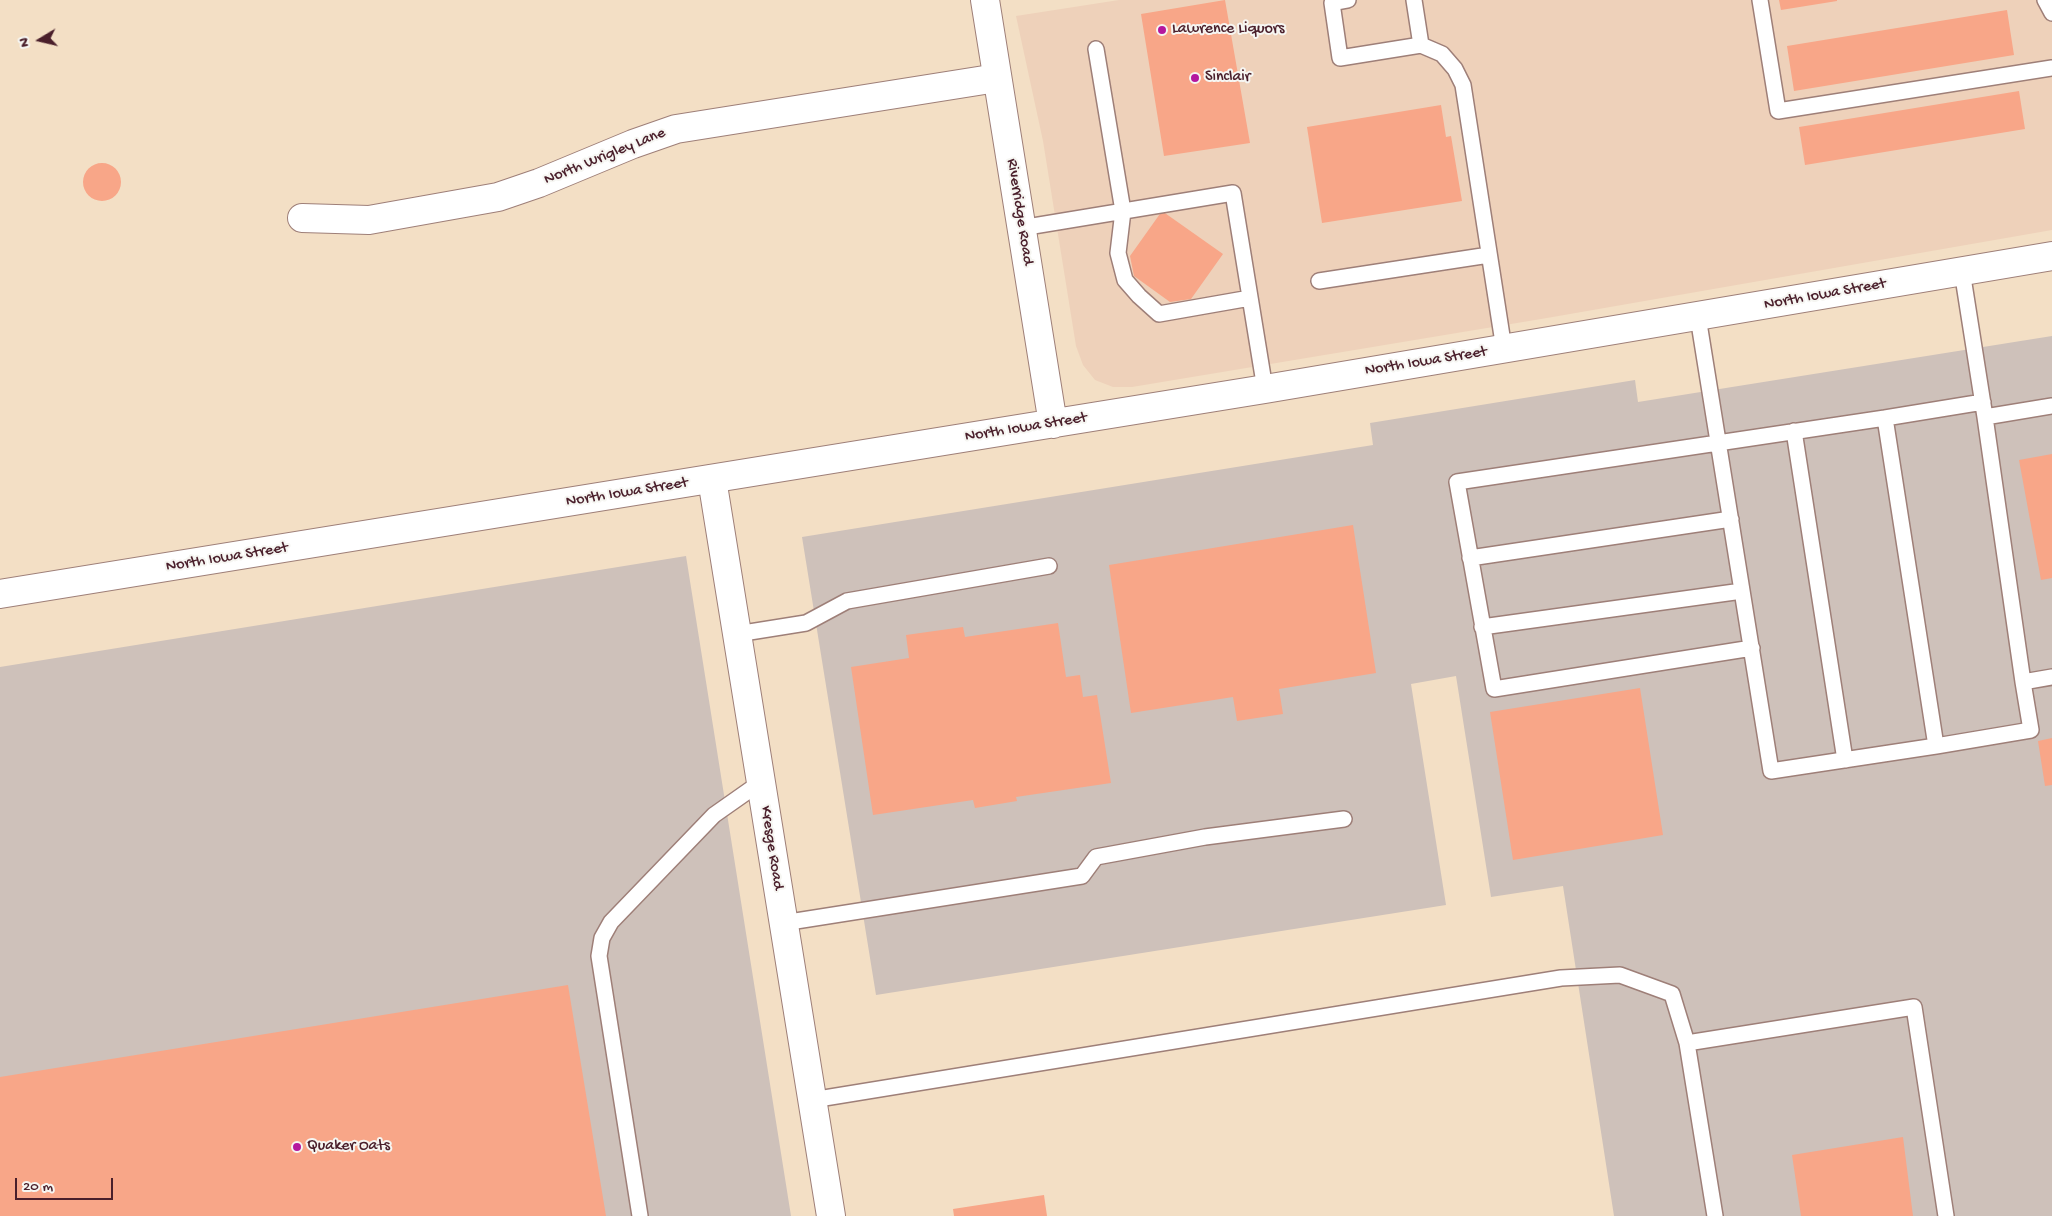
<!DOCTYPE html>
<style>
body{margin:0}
#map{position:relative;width:2052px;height:1216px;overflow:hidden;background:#f3dfc5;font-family:"Gochi Hand",sans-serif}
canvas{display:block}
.north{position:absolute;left:15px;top:15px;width:50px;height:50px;-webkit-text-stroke:4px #f6f6f2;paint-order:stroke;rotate:261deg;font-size:14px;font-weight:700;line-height:20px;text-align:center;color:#4a1f2b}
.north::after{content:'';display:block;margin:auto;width:18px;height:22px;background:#4a1f2b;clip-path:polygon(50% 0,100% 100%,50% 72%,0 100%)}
.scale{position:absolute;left:15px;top:1178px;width:98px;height:22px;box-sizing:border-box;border:2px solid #4a1f2b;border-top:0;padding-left:6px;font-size:15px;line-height:18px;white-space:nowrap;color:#4a1f2b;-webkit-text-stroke:4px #f6f6f2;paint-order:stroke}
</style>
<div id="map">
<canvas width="2052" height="1216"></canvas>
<div class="north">N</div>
<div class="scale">20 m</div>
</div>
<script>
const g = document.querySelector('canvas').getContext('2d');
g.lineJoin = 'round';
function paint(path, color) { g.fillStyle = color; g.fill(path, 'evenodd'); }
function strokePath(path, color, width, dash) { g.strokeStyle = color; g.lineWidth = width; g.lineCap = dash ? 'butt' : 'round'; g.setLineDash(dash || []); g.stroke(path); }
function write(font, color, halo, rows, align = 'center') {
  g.font = font + ' "Gochi Hand",sans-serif'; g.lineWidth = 4; g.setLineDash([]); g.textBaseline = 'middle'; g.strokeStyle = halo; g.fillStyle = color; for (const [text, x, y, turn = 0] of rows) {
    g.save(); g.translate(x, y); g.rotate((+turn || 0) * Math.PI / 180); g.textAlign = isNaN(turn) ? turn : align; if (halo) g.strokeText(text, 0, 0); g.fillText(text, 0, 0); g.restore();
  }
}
paint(new Path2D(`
 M1119,0H2052V230L1547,318L1132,387H1113L1095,380L1083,365L1076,346L1043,141L1016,16Z`), '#eed1ba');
paint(new Path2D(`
 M2052,336V1216H1614L1563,886L1491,897L1456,676L1411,684L1446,905L876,995L802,537L1373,445L1370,423L1635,380L1638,402Z
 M686,556L791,1216H0V667Z`), '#cec1ba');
paint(new Path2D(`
 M1225,0L1250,143L1164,156L1141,14Z
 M1779,0H1837V1L1781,10Z
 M2007,10L2014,55L1794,91L1787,46Z
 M2019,91L2025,129L1805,165L1799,127Z
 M1441,105L1446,137L1451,136L1462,201L1322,223L1307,127Z
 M83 182a19 19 0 1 1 38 0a19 19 0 1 1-38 0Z
 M1162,211L1223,254L1191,299L1170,302L1134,276L1130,256Z
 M2052,454V578L2041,580L2019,460Z
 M1353,525L1376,673L1279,689L1283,714L1237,721L1233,697L1131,713L1109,565Z
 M1058,623L1066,677L1080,675L1083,697L1097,695L1111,783L1016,797L1017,801L975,808L973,800L873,815L851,667L909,658L906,635L963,627L965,637Z
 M1640,688L1663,835L1513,860L1490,712Z
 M2052,738V785L2045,786L2038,741Z
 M568,985L606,1216H0V1077Z
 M1903,1137L1913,1216H1801L1792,1155Z
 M1044,1195L1047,1216H954L953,1209Z`), '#f8a688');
const lane = new Path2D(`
 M1348,0L1332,3L1340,58L1421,45L1442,54L1455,69L1463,85L1504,349
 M1414,0L1421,45
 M1760,0L1778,111L2052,68
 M2045,0L2052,13
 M1096,49L1123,211L1118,253L1125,280L1139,296L1159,314L1250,298
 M1021,228L1233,193L1265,389
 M1962,271L1985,417L2023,682L2052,677
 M1319,281L1489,255
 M1698,317L1771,771L1936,746L1885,418L1457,482L1494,689L1752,648
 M1985,417L2052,406
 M1885,418L1983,402
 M1794,431L1845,760
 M1470,558L1731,519
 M1482,627L1742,591
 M737,634L806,623L847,601L1049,566
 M1936,746L2031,730L2023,682
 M783,923L1082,876L1096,857L1205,837L1344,819
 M1687,1043L1914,1007L1946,1216
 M812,1100L1561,978L1620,975L1672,994L1687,1043L1715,1216
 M640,1216L599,956L602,938L611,922L714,815L761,782`);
const street = new Path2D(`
 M302,218L369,220L498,197L539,183L633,144L676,129L997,78
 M712,479L831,1216`);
const secondary = new Path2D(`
 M985,0L1053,424
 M0,594L1265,389L2052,256`);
strokePath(lane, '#9e7f78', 18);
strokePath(street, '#9e7f78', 30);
strokePath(secondary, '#9e7f78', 30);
strokePath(lane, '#fff', 15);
strokePath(street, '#fff', 28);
strokePath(secondary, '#fff', 28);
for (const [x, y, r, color] of [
 [1162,30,5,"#b5179e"],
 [1195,78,5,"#b5179e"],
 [297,1147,5,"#b5179e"]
]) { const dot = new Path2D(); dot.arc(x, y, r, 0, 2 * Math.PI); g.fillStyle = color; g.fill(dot); strokePath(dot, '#f6f6f2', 2); }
write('16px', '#4a1f2b', '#f6f6f2', [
 ["Lawrence Liquors",1172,30],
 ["Sinclair",1205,78],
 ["Quaker Oats",307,1147]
], 'left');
write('16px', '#4a1f2b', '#f6f6f2', [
 ["North Wrigley Lane",605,157,-22],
 ["Riverridge Road",1019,212,81],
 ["North Iowa Street",1825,295,-10],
 ["North Iowa Street",1426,362,-9],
 ["North Iowa Street",1026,428,-9],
 ["North Iowa Street",627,493,-9],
 ["North Iowa Street",227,558,-9],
 ["Kresge Road",771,848,81]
]);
</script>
